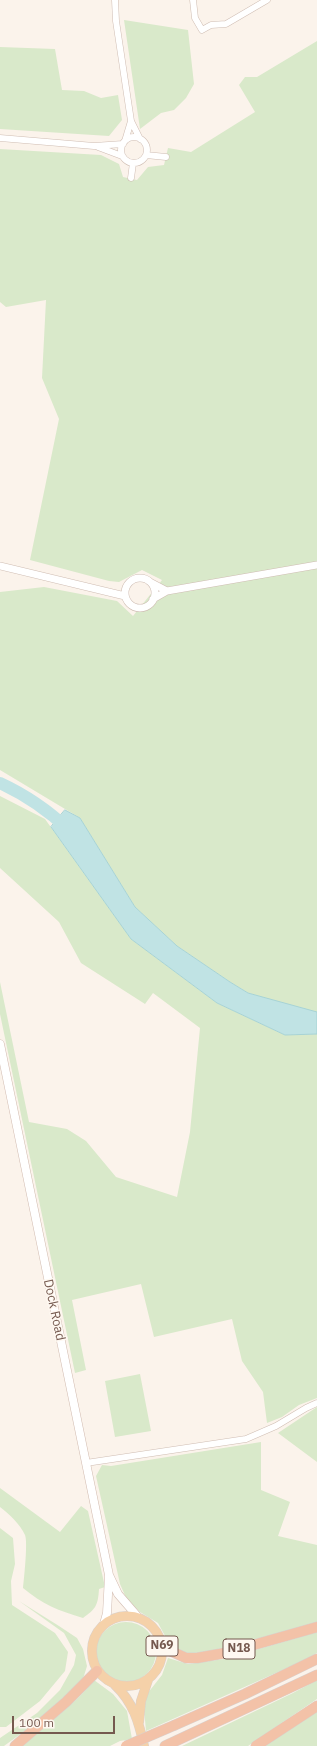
<!DOCTYPE html>
<style>
body{margin:0}
#map{position:relative;width:317px;height:1746px;overflow:hidden;background:#fbf3eb;font-family:"IBM Plex Sans",sans-serif}
canvas{display:block}
.scale{position:absolute;left:12px;top:1716px;width:103px;height:18px;box-sizing:border-box;border:2px solid #75594f;border-top:0;padding-left:5px;font-size:12px;line-height:14px;white-space:nowrap;color:#75594f;-webkit-text-stroke:3px #fef8f1;paint-order:stroke}
</style>
<div id="map">
<canvas width="317" height="1746"></canvas>
<div class="scale">100 m</div>
</div>
<script>
const g = document.querySelector('canvas').getContext('2d');
g.lineJoin = 'round';
function paint(path, color) { g.fillStyle = color; g.fill(path, 'evenodd'); }
function strokePath(path, color, width, dash) { g.strokeStyle = color; g.lineWidth = width; g.lineCap = dash ? 'butt' : 'round'; g.setLineDash(dash || []); g.stroke(path); }
function write(font, color, halo, rows, align = 'center') {
  g.font = font + ' "IBM Plex Sans",sans-serif'; g.lineWidth = 3; g.setLineDash([]); g.textBaseline = 'middle'; g.strokeStyle = halo; g.fillStyle = color; for (const [text, x, y, turn = 0] of rows) {
    g.save(); g.translate(x, y); g.rotate((+turn || 0) * Math.PI / 180); g.textAlign = isNaN(turn) ? turn : align; if (halo) g.strokeText(text, 0, 0); g.fillText(text, 0, 0); g.restore();
  }
}
paint(new Path2D(`
 M124,20L188,30L194,84L186,98L174,110L161,113L140,129Z
 M317,41V1012H313L248,993L230,982L177,946L135,907L80,818L0,770V592L44,587L117,601L133,616L162,580L142,570L119,582L109,581L30,560L59,419L42,378L46,300L6,307L0,302V149L101,155L119,164L123,177L137,180L148,167L164,165L168,148L191,152L255,112L239,85L245,77H257Z
 M0,47L55,49L62,90L84,91L101,98L118,95L122,120L109,136L0,129Z
 M0,796L45,819L131,939L217,1003L285,1035L317,1034V1398L299,1405L282,1417L267,1423L263,1392L242,1361L232,1319L154,1337L141,1284L72,1300L86,1370L75,1373L0,1014V982L29,1122L67,1129L86,1141L116,1177L177,1197L190,1132L200,1028L153,993L145,1004L81,963L59,922L0,868Z
 M140,1374L151,1431L115,1437L105,1381Z
 M317,1407V1462L278,1433Z
 M261,1442V1490L290,1502L278,1536L317,1545V1623L203,1653L185,1655L170,1645L158,1623L140,1612L127,1600L120,1584L96,1476L102,1465L111,1466Z
 M0,1488L60,1532L81,1506L88,1511L105,1587L99,1589C98,1605 96,1609 83,1618C59,1611 42,1604 23,1588C24,1579 28,1542 25,1535C20,1524 9,1514 0,1507Z
 M0,1528L13,1538L15,1564L11,1581L12,1605L55,1633L68,1652L65,1671L40,1701L6,1727H0Z
 M19,1601L59,1626L77,1638L83,1649L87,1666L83,1679L37,1722L4,1746H0V1738L37,1713L60,1690L74,1665L76,1655L64,1633Z
 M96 1652a30 30 0 1 1 60 0a30 30 0 1 1-60 0Z
 M317,1632V1653L305,1660L146,1731L144,1709L147,1694L162,1675L168,1658L188,1664L224,1659Z
 M94,1680L113,1694L127,1711L132,1739L120,1741L110,1746H18C44,1726 74,1706 94,1680Z
 M317,1680V1699L248,1746H182L293,1693Z
 M317,1710V1746H265Z`), '#d9e9ca');
const water = new Path2D(`
 M65,810L80,818L135,907L177,946L230,982L248,993L317,1012V1034L285,1035L217,1003L131,939L51,827Z`);
paint(water, '#c0e3e4');
strokePath(water, '#a7d3d5', 1);
strokePath(new Path2D(`
 M0,783C26,795 49,811 69,830`), '#c0e3e4', 12);
const minor = new Path2D(`
 M115,0L116,21L131,121L140,139
 M193,0L195,18L202,30L211,25L226,24L267,0
 M121 150a13 13 0 1 1 26 0a13 13 0 1 1-26 0Z
 M0,138L94,146L123,144
 M125,141L131,121
 M98,147L122,156
 M146,155L166,157
 M131,178L133,163
 M86,1463L246,1439L276,1426L306,1408L317,1403`);
const tertiary = new Path2D(`
 M0,566L125,596
 M125 593a15 15 0 1 1 30 0a15 15 0 1 1-30 0Z
 M150,582L167,591L153,599
 M167,591L317,565`);
const secondary = new Path2D(`
 M0,1044L109,1575L118,1594L138,1617
 M104,1624L107,1613L109,1576`);
const primary = new Path2D(`
 M92 1651a35 35 0 1 1 70 0a35 35 0 1 1-70 0Z
 M115,1685C133,1702 139,1722 144,1746
 M139,1722L141,1701L148,1680`);
const trunk = new Path2D(`
 M162,1647L186,1658H197L225,1653L317,1627
 M175,1725L245,1694L317,1659
 M15,1746L66,1702L97,1671
 M165,1746L317,1675
 M256,1746L317,1706`);
strokePath(minor, '#cfbdb3', 7);
strokePath(tertiary, '#cfbdb3', 8);
strokePath(secondary, '#d2bcb1', 9);
strokePath(primary, '#d8d1ce', 10);
strokePath(trunk, '#d8d1ce', 11);
strokePath(minor, '#fff', 6);
strokePath(tertiary, '#fff', 7);
strokePath(secondary, '#fff', 8);
strokePath(primary, '#f5d1a9', 9);
strokePath(trunk, '#f3c2a8', 10);
const trunkBridge = new Path2D(`
 M126,1746L175,1725`);
strokePath(trunkBridge, '#d8d1ce', 11, []);
strokePath(trunkBridge, '#f3c2a8', 10);
for (const [x, y, w] of [
 [162,1646,32],
 [239,1649,32]
]) { const box = new Path2D(); box.roundRect(x - w / 2, y - 10, w, 20, 3); g.fillStyle = '#fef8f1'; g.fill(box); strokePath(box, '#75594f', 1); }
write('bold 12px', '#75594f', null, [
 ["N69",162,1646],
 ["N18",239,1649]
]);
write('13px', '#75594f', '#fef8f1', [
 ["Dock Road",54,1310,78]
]);
</script>
